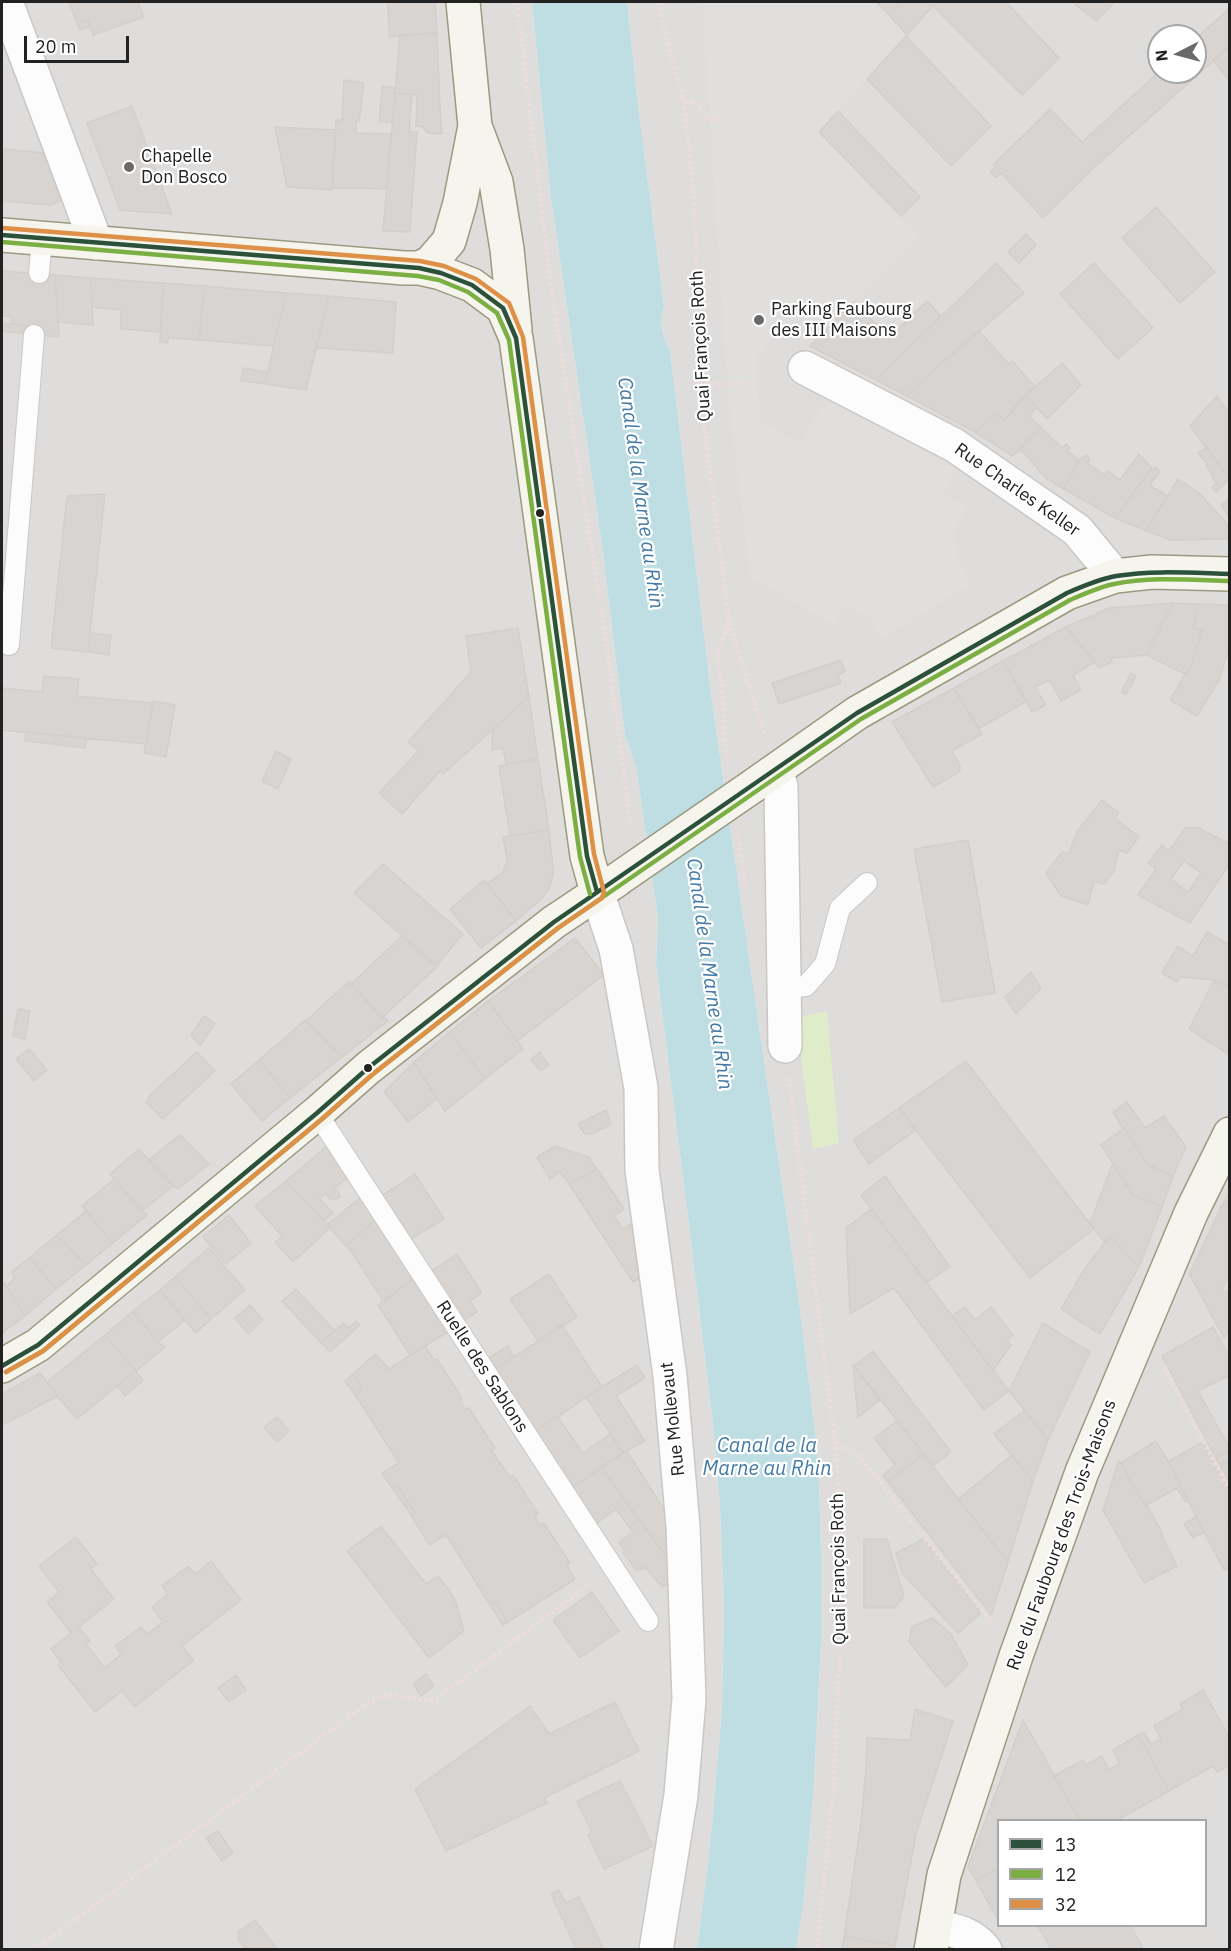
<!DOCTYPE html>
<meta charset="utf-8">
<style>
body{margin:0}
#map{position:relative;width:1231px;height:1951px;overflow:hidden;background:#f0edea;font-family:"IBM Plex Sans",sans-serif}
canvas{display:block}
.frame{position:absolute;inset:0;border:3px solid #222;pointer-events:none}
.legend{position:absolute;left:997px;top:1819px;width:210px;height:108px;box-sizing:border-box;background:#fff;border:2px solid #a7a7a7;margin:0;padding:8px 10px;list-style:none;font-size:18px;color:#222}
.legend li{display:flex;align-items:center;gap:12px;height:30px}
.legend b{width:30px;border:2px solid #a7a7a7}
.north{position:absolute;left:1147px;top:24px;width:60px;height:60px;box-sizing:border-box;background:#fff;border:2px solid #a7a7a7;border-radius:50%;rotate:264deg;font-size:16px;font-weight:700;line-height:24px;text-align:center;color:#222}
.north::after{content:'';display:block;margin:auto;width:21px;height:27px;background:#6a6968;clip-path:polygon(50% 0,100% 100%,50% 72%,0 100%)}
.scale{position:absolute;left:24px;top:36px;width:105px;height:27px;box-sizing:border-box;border:3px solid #222;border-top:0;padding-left:8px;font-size:18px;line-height:21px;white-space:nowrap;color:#222;-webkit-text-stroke:4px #fff;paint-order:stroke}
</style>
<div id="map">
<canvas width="1231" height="1951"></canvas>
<div class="frame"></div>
<ul class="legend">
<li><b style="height:8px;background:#2b513a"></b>13</li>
<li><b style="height:8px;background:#7caf43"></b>12</li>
<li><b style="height:8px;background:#de9046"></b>32</li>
</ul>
<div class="north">N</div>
<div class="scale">20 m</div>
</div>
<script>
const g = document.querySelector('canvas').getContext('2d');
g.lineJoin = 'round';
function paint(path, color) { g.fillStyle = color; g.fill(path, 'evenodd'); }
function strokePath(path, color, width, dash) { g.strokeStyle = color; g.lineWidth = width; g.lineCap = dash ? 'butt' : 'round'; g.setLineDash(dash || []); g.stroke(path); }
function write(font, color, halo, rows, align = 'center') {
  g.font = font + ' "IBM Plex Sans",sans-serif'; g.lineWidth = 4.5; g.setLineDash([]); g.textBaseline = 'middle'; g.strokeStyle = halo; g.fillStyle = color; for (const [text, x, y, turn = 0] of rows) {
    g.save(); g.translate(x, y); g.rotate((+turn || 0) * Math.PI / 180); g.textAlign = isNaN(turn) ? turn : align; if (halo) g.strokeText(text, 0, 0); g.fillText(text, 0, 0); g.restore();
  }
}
paint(new Path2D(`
 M2,2H532L551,198L602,545L625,735L636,766L658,918L656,964L689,1225L713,1424L720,1506L724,1607L722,1709L710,1847L697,1949H2Z
 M627,2H1229V1949H796L804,1899L814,1783L821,1640V1549L818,1455L799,1302L712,702L670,350L662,333L661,320L664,306L637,97ZM1159,36H1195V72H1159ZM998,1820H1206V1926H998Z`), '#dfdddc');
paint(new Path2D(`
 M827,1011L839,1143L813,1149L796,1018Z`), '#deecc9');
paint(new Path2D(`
 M702,2H876L907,35L819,132L919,236L821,336L800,315L793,318L795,337L771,338L755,360L760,422L800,444L827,397L957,469L943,494L966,507L954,533L958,561L971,584L881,639L869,617L846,605L834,624L751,578L729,405Z`), '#e0dfde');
paint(new Path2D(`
 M532,2H627L637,97L664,306C659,326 661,332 670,350L712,702L799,1302L818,1455L821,1549V1640L814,1783L804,1899L796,1949H697L710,1847L722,1709L724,1607L720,1506L713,1424L689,1225L656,964L658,918L636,766L625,735L602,545L551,198Z`), '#bedee3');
const building = new Path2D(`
 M69,2H138L144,17L93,35L88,20L77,23Z
 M388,2H435L437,33L389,37Z
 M881,2H902L888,14L878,4Z
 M902,2H929L933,6L907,35L888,14Z
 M937,2H1006L1059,58L1022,95L933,6Z
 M1072,2H1115L1096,21Z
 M1230,8V46L1098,164L1043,218L1001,173L996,178L990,172L995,167L993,165L1050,109L1082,142L1159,72H1195V39Z
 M88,20L90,26L80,30L77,23Z
 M437,33L440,109L442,134L427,133L423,127L416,126L417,95L395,93L400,35Z
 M906,36L991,126L951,166L867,79Z
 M1230,46V82L1213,60Z
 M344,80L364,83L359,121H356V133L391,134L387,189L333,188L336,120H342Z
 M382,86L396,88L392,123L379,121Z
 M395,93L412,94L409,132H417L410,232L383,231Z
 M132,106L172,214L120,210L87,123Z
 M838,111L920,197L901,216L819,132Z
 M275,127L335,130L332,190L287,187Z
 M2,149L46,153L62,200L51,205L2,201Z
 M1156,207L1215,272L1180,303L1122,238Z
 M1026,234L1036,245L1019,263L1008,252Z
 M996,263L1024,293L930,373L907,396L876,380Z
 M1094,263L1153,328L1118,359L1060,294Z
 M2,271L55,275L59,337L27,334V326L11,324V317L2,316Z
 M55,275L91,278L93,325L58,322Z
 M91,278L163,283L161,332L121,329V310L92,307Z
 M163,283L204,286L199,340L168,338V343L160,342Z
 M204,286L286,293L274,346L199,340Z
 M286,293L329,296L306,390L265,384Z
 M329,296L396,302L393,353L316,348Z
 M927,301L941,316L876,380L810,346L853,302L890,337Z
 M2,323L27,326V334L2,331Z
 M979,331L1009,364L1012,361L1035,387L1021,399L1004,421L997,413L975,432L907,396L930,373Z
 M1062,363L1081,385L1047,419L1026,395Z
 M243,368L268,372L265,384L241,381Z
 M1026,395L1037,407L1029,416L1041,427L1013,456L975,432L997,413L1004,421Z
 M1217,396L1230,415V470L1225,473L1190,426Z
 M1041,427L1062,448L1066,444L1070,448L1067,451L1079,460L1064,489L1047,479L1020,449Z
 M1206,448L1230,479L1220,488L1212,477L1213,475L1206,466L1208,465L1198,453Z
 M1139,454L1152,468L1115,518L1064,489L1079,460L1086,455L1090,459L1087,463L1105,475L1108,471L1120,480Z
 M1155,467L1160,471L1150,485L1167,496L1146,531L1115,518L1152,468L1153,469Z
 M1178,479L1199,493L1223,519L1230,528V539L1171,540L1146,531Z
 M1217,483L1220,488L1216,492L1212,487Z
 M105,494L88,652L51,648L67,496Z
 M1229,499H1230V518L1221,505Z
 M1173,603L1147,655L1111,658L1112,662L1099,668L1066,627L1109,608Z
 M1173,603L1198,604L1193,629L1202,630L1191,668L1185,674L1147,655Z
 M1198,604L1230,605V645L1219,680L1197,716L1170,700L1185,674L1191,668L1202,630L1193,629Z
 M1066,627L1095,662L1073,675L1081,690L1061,701L1049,680L1035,687L1046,705L1032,712L1003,661Z
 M518,628L529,697L443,774L440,771L402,814L379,793L418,751L408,742L471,672L466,636Z
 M90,633L111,635L109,655L88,652Z
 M841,660L845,672L838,675L841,683L779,704L772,683Z
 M1003,661L1027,701L978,729L954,688Z
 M1131,673L1136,676L1126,695L1121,692Z
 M44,676L79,679L77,696L153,703L146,744L2,730V688L42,692Z
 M954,688L982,734L952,751L960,765V770L958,773L933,787L892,722Z
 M529,697L538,759L506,764L503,748L492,750V730Z
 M153,701L175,705L166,757L144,753Z
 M26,732L55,735L53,744L25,741Z
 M55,735L87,738L85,748L53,744Z
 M276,751L291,759L278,789L262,781Z
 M538,759L549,830L510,836L499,766Z
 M1102,800L1119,813L1115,818L1139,837L1127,853L1119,850L1114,871L1104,884L1094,882L1088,905L1061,896L1046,873L1062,852L1069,853L1078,830Z
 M1186,827L1198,828L1230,844V863L1190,923L1138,895L1156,869L1148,863L1162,845L1169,851ZM1184,861L1201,873L1188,892L1171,879Z
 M549,830L553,866V875L549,889L542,898L516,921L487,884L503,872L507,861L503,837Z
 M968,840L995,993L942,1002L914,849Z
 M383,864L463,934L436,966L354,893Z
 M484,880L516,921L481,948L450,909Z
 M1207,932L1230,945V988L1214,980L1180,977L1177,982L1162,973L1178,946L1193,956Z
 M402,936L437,967L382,1018L351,984Z
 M575,938L604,975L517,1041L488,1001Z
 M1031,972L1041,989L1016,1014L1005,997Z
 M1214,980L1230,988V1055L1189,1029Z
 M349,981L382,1018L384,1017L388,1021L342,1057L306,1021Z
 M488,1001L523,1049L485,1079L450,1032Z
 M18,1009L30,1011L25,1039L13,1036Z
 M204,1016L215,1023L200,1046L191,1035Z
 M305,1020L342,1057L290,1098L259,1060Z
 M450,1032L485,1079L445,1111L414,1062Z
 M29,1049L47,1070L34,1081L16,1059Z
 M197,1052L215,1071L163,1119L146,1102L151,1094Z
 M540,1052L549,1065L540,1071L531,1059Z
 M259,1060L290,1098L262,1121L231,1084Z
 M966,1061L1094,1229L1030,1278L899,1108Z
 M414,1062L437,1099L408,1122L384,1092Z
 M1127,1102L1145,1128L1164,1116L1186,1147L1173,1176L1147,1164L1124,1128L1123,1129L1113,1112Z
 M899,1108L916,1130L869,1164L853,1140Z
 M606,1110L611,1124L592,1134H585L578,1124Z
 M1124,1128L1147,1164L1173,1176L1162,1207L1133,1195L1101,1145Z
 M179,1135H180L209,1164L178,1189L173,1186L149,1160Z
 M327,1146L348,1178L334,1188L339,1193L340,1197L336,1199H330L326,1194L319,1198L333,1213L324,1221L286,1181Z
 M555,1146L589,1157L597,1170L569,1184L560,1172L550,1179L537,1157Z
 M139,1149L173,1186L142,1211L110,1174Z
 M1113,1163L1133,1195L1162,1207L1139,1267L1110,1236L1105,1243L1090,1223Z
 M598,1170L624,1209L614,1216L623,1229L636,1220L647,1273L633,1282L569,1184Z
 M415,1174L444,1219L409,1240L380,1197Z
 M885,1176L950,1267L926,1283L861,1195Z
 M114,1179L142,1211L147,1215L113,1243L82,1206Z
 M286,1181L330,1228L293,1262L275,1242L282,1236L255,1206Z
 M1230,1190V1209L1222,1205Z
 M361,1197L375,1220L346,1246L327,1225Z
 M1222,1205L1230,1209V1275L1222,1290L1230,1294V1327L1224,1338L1191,1277L1189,1275Z
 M871,1209L1009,1391L984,1410L894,1288L850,1314L846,1228Z
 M86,1211L113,1243L86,1265L57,1235Z
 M229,1215L251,1243L226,1264L203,1237Z
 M375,1220L413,1278L384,1302L347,1245Z
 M57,1235L86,1265L56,1289L30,1257Z
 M1110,1236L1139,1267L1100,1334L1061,1309L1085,1268Z
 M209,1248L245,1290L211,1319L175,1277Z
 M457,1254L482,1293L470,1301L477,1312L462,1322L430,1272Z
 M30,1257L56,1289L25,1316L6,1286L15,1278L11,1272Z
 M549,1274L577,1317L538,1341L510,1299Z
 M175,1277L211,1319L196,1333L160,1290Z
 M413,1278L448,1332L410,1355L378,1305Z
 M4,1283L25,1316L2,1333V1285Z
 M296,1289L335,1331L321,1343L282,1301Z
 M160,1290L185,1320L158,1342L133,1311Z
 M250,1305L263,1320L248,1334L235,1318Z
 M965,1307L975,1320L991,1307L1013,1335L1007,1340L1011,1345L993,1371L952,1316Z
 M133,1311L158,1342L165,1347L136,1371L105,1335Z
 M356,1321L360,1325L330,1352L321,1343L343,1323L349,1328Z
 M1043,1323L1090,1352L1048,1440L1009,1391Z
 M562,1325L602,1387L562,1414V1415L559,1417L557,1416L535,1431L494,1370Z
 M1213,1327L1230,1357V1375L1198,1391L1230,1449V1451L1215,1457L1162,1356Z
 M105,1335L136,1371L77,1419L57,1396H58L47,1382Z
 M425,1346L434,1360L437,1359L462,1398L460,1400L465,1409L469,1408L495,1448L491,1450L510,1477L514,1476L538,1514L535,1516L540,1525L544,1523L570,1563L567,1565L575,1579L508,1622L496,1602L490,1605L446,1535L429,1545L411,1515L415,1513L396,1484L391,1486L382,1473L399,1463L357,1398L358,1392L362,1387L353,1374L375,1354L389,1369Z
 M508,1346L514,1357L494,1370L487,1359Z
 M873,1351L951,1452L933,1466L854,1366Z
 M637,1365L645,1378L616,1396L645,1441L623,1453L586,1397Z
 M853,1365L880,1400L858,1417L853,1366Z
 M136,1371L143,1380L125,1396L117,1386Z
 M40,1373L58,1396L2,1425V1394Z
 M353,1374L362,1387L358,1392L357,1398L345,1381Z
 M1025,1410L1048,1440L1033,1481L994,1434Z
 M557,1416L583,1453L610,1434L623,1453L572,1488L535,1431Z
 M277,1417L289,1431L277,1442L264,1427Z
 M897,1421L923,1454L888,1482L883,1475L895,1465L874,1438Z
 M1156,1441L1178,1478H1176L1188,1500L1185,1502L1177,1488L1145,1506L1121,1463Z
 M1203,1442L1230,1492V1522L1227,1523L1230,1528V1568L1224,1570L1176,1478H1178L1169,1461Z
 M627,1451L674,1525L672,1565L601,1467Z
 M1230,1451V1461L1220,1465L1215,1457Z
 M923,1454L1008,1562L991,1615L888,1482Z
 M1012,1455L1033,1481L1008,1562L958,1499Z
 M1119,1460L1145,1506L1147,1505L1163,1534L1161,1535L1177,1566L1144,1583L1103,1510Z
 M1230,1461V1483L1220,1465Z
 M601,1467L639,1519L629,1527L616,1509L596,1524L572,1488Z
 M396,1484L415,1513L411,1515L391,1486Z
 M1196,1517L1204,1532L1193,1538L1184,1524Z
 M639,1519L673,1565L677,1577L662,1587L645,1567L640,1570H636L623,1552L625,1551L619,1542L633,1532L629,1527Z
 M381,1526L426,1584L438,1576L449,1590L456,1602L464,1631L429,1658L347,1551Z
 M76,1537L97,1564L91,1569L114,1599L79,1627L90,1641L86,1644L105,1668L121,1654L115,1646L141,1627L147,1634L163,1622L152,1607L168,1594L162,1586L188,1566L195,1574L211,1561L241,1600L182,1646L194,1660L135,1707L122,1691L95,1712L58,1665L61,1662L51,1649L71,1633L47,1602L59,1592L39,1566Z
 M864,1539H887L904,1596L895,1608H864Z
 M924,1539L981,1613L958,1633L902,1573L896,1553Z
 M592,1592L619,1631L580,1658L553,1620Z
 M496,1602L508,1622L503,1625L490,1605Z
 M932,1618L951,1634L968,1665L946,1687L909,1642L912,1627Z
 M426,1674L434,1686L421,1696L413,1684Z
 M236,1675L246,1690L229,1702L218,1688Z
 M1203,1690L1230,1738V1765L1217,1772L1213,1766L1169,1791L1138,1735L1144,1732L1151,1744L1161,1739L1154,1726L1183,1709L1180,1704Z
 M615,1702L639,1751L544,1798L547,1803L446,1851L415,1789L530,1706L549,1734Z
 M915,1709L953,1721L916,1834L895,1946L844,1936L861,1822L866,1770L867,1738L910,1740Z
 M1023,1720L1080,1820H998V1868L976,1881L968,1867Z
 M1138,1735L1169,1791L1118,1820H1080L1054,1776L1083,1760L1086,1765L1102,1756L1109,1770L1120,1763L1113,1750Z
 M620,1781L653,1846L604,1869L588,1835L592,1833L577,1801Z
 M218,1831L233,1853L222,1861L206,1838Z
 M998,1868V1920L976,1881Z
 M559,1890L566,1903L579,1897L604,1950H577L551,1894Z
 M255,1920L278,1950H246L238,1939V1932Z
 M1038,1926H1131L1144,1950H1052Z
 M844,1936L895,1946L894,1950H842Z`);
paint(building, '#d7d4d1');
strokePath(building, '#d3cfcb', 1.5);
const lane = new Path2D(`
 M39,273L42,238
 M9,645L34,335
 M784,988L806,986L825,964L840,908L867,883
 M317,1113L648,1621`);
const street = new Path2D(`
 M6,2L96,243
 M805,368L954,445L1077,530L1115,576
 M777,770L781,787L785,1046
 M597,892L616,949L641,1088L642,1170L670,1376L683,1526L689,1699L681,1795L656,1950
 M936,1926C956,1931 972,1933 985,1950`);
const secondary = new Path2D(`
 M463,2L475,126L496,182L507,249L515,330
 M2,235L404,268H419L441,273L472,285L503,308L516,338L587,856L597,892
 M419,268L430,263L449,241L460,203L475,126
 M753,786L857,713L1067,593L1115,576L1152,572L1230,574
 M2,1366L38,1345L317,1113L368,1068L554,922L617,880
 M931,1950L944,1875L1016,1656L1082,1472L1191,1213L1230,1134`);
strokePath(lane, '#c9c8c6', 22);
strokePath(street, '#c9c8c6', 36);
strokePath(secondary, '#9b9a81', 36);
strokePath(new Path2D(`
 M517,2L551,286L608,654L631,827
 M659,2L664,29L684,102L695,206L699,385L729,621L718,650L724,713L723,731L728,761
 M684,102L694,101L710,120L730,119
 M699,385L746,383
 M729,622L765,735
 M738,836L746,888
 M789,1078L835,1442L839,1496L840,1655L833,1792L817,1950
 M1164,1367L1230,1491
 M836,1443L860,1457L991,1622
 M34,1950L368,1703C375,1699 383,1695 391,1695C406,1695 419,1703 435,1700L590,1584`), '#eddcdb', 4, [3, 3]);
strokePath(lane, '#fdfcfc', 20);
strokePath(street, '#fdfcfc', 33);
strokePath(secondary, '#f5f5ed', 33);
const secondaryBridge = new Path2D(`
 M618,879L753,786`);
strokePath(secondaryBridge, '#9b9a81', 36, []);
strokePath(secondaryBridge, '#f5f5ed', 33);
strokePath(new Path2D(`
 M2,235L419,268L441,273L472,285L503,308L516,338L587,856L597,892
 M2,1366L38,1345L317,1113L368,1068L554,922L857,713L1067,593C1083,586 1099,579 1116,576C1153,570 1192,573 1230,574`), '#2b513a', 4.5);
strokePath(new Path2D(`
 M2,242L418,276L439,280L468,292L497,313L509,340L580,857L590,894
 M6,1372L43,1351L322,1119L373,1074L558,928L861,719L1070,600C1084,594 1099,587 1114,584C1151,576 1192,580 1230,581`), '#7caf43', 4.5);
strokePath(new Path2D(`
 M3,228L420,261L444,266L476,279L509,303L523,337L594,854L604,892L602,898L558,928L373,1074L322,1119L43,1351L6,1372`), '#de9046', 4.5);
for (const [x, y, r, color] of [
 [129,167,6,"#6a6968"],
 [759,320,6,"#6a6968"],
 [540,513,5,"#222"],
 [368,1068,5,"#222"]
]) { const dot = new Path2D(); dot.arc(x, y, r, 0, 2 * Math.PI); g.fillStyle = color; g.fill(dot); strokePath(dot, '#fff', 2); }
write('18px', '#222', '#fff', [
 ["Chapelle",141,157],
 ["Don Bosco",141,178],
 ["Parking Faubourg",771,310],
 ["des III Maisons",771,331]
], 'left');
write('18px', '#222', '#fff', [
 ["Quai François Roth",701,346,-93],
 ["Rue Charles Keller",1017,490,35],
 ["Ruelle des Sablons",482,1367,57],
 ["Rue Mollevaut",673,1419,-96],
 ["Rue du Faubourg des Trois-Maisons",1062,1535,-70],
 ["Quai François Roth",839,1569,-91]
]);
write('italic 20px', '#447aa6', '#fff', [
 ["Canal de la Marne au Rhin",640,493,82],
 ["Canal de la Marne au Rhin",709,974,82],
 ["Canal de la",767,1446],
 ["Marne au Rhin",767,1469]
]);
</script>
